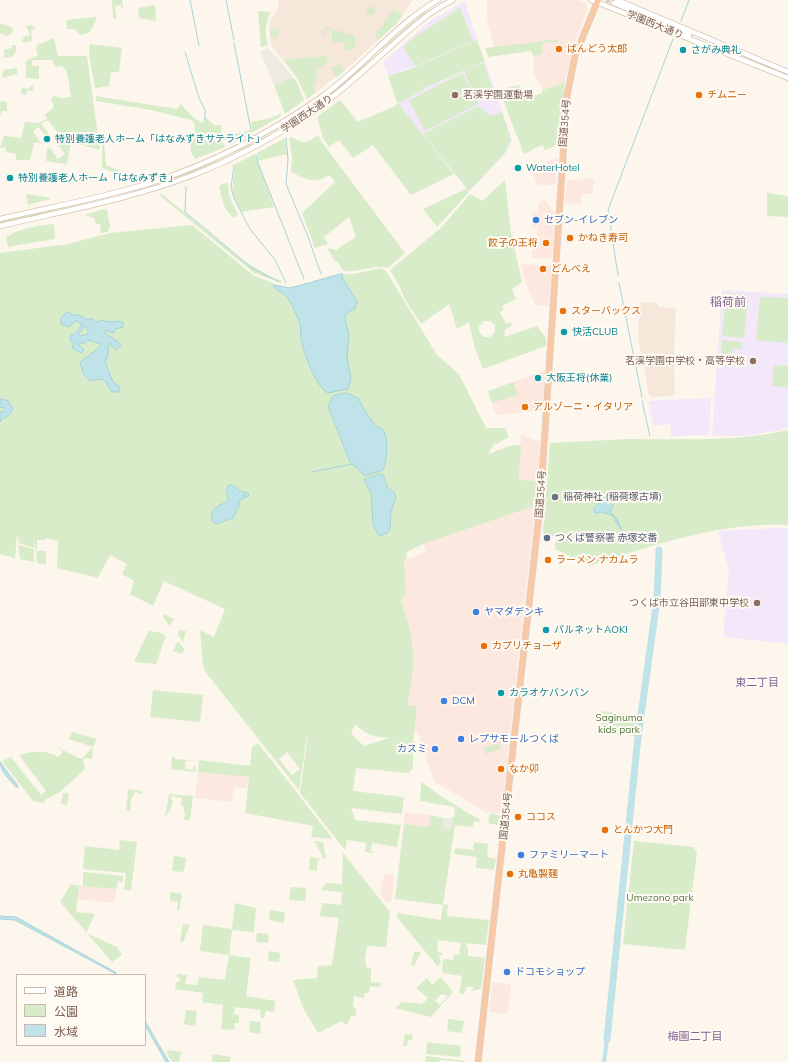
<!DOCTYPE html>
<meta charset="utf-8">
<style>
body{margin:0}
#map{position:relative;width:788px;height:1062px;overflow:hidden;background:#fdf6ec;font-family:Mulish,"Noto Sans JP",sans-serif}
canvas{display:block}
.legend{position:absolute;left:16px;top:974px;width:130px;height:72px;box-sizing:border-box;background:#fffaf3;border:1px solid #cabbb1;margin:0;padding:5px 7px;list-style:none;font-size:12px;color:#7a5c4d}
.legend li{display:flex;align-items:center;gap:8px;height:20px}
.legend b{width:20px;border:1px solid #cabbb1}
</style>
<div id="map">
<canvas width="788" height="1062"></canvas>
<ul class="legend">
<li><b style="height:5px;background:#fff"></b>道路</li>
<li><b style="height:11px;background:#d8ecc9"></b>公園</li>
<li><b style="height:11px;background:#bfe3e8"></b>水域</li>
</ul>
</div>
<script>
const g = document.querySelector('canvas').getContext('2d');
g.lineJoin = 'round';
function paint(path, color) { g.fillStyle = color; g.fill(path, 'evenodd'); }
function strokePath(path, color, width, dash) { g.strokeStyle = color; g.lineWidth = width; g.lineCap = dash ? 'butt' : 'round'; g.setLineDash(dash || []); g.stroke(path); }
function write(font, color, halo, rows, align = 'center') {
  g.font = font + ' Mulish,"Noto Sans JP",sans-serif'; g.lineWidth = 4; g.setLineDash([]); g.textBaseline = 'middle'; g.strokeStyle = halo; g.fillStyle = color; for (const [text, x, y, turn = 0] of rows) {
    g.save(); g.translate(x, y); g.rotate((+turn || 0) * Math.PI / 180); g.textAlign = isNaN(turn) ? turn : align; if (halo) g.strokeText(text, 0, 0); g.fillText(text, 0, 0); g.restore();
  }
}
paint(new Path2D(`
 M279,0H413L397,23L351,65L307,99L298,79L271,45L269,27L271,19L277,10Z
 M640,302L658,303V307L676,308L674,356L675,394L673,396L651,397L649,395L638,336Z`), '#f5e8da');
paint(new Path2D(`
 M487,0H578L586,3L588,9L574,45L565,82L543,90L534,73V57L543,54L542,43L558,42L559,39L494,47L487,19Z
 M558,157L556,184L538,186L531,169Z
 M583,178L595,180L592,194H582L581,204L565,203L567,180L582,181Z
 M544,200L555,212L552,259L532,258L533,237H537L538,228L531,227L532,212L538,213V204Z
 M521,264L552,266L549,306L535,305L526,284Z
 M545,371L542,410L496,415L492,403L517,395L513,382Z
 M521,435L540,442L538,481L519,480Z
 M529,508L535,509L501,814L485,812L434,781L418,733H414L417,706L407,705L410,694L413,657L411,637L401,600L406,594L403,566L404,560L426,552L423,544Z
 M198,772L249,777L247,788L234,787L232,802L195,798Z
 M405,812L431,815L428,827L404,824Z
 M385,873L394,875L392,900L387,903L380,894Z
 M79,885L116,889L115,903L77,899Z
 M492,982L511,984L508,1014L489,1012Z`), '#fde8e0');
paint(new Path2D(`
 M268,48L282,63L293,77L274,85L260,51Z
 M444,818L453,819L451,829L443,828Z`), '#efe9e4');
paint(new Path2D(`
 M465,1L477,40L413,68L425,88L485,61L512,140L505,154L469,192L397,102H401L412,67L388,76L383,62L430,21Z
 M722,290L788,294V429L743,436H712Z
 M709,398L711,400L709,435L671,436V424L653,426L648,401Z
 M777,528H788V644L724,637L723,635L729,571L718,531Z`), '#f3e8fa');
paint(new Path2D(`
 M112,0H122L123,8H121V5L115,6L117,19L113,18Z
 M449,0L427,13L392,43L377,52L423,13Z
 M155,5L156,21L139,18L138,8Z
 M366.5 11a4.5 4.5 0 1 1 9 0a4.5 4.5 0 1 1-9 0Z
 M460,7L473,41L415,66L403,47C420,30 442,22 460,7Z
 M394,9L403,15L397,23L377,41L375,31L379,30Z
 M258,11L271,12C265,22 265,34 268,45L261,47Z
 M95,17L97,18L89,33L80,35L75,29H67L66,20Z
 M0,23L13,28L12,33L7,36L0,33Z
 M32,25L36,28L31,30L32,40L25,43L24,42H21L25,36L30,35L26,26Z
 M326,27L355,36V49L344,50L345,43L332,42V31L326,30L325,35H323L324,28Z
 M277,28H280L277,38L270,37V29L276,31Z
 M54,38L58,56H87L100,150L71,142L67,164L46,161L47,149L50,148L58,159L65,154L57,143L59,141L56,135L58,133L48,120L41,124L49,134L46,137L39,127L33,131L41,144L37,142L34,143L30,160H16V154L6,152L5,147L0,148L4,136L21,138L25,122L38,123L47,119L45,115L54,107L51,99L53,96L62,98L71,97L68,77L66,70L62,66L55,67L52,60H32V66H39V79L26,78V61L38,55L36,49L37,45Z
 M559,39L558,42L542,43L543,54L534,57L531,51L488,57L485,48Z
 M477,40L485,61L425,88L414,70L425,89L401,102H397L388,76L413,68Z
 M90,44L122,48L119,72H111L109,86L95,88L89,54Z
 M12,45H16V51L13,56L4,58V50L12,48Z
 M326,56L328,63L316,70L318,74L315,75L317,81L313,86L315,93L307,99L298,79L284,60Z
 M375,57L344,86L298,118L286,125Z
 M483,63L494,91L476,99L478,104L425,131L409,100L462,73L474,95L464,71Z
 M341,64L343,72L336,78L331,67Z
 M17,68V74L2,78L3,70Z
 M293,77L296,80L304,100L285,114L274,85Z
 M565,82L558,143L551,148L545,150L542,145L524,154L499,90L519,85L524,99L542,93L543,90Z
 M33,85L34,91L27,90L26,95L21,93L22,89L19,87L28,89Z
 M96,96L177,109L181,104C189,113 193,118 202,123L206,118L214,125H221V139L225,147L195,159C194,157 191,154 191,151C189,140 201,129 191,120L151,110L96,101Z
 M340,100L358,122L395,106L398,103L454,174L411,195L373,145L353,158L339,140L329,147L323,138L317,117Z
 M0,101L7,102V111H2L0,116Z
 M479,106L490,116L502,112L511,140L504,154L469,191L423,134Z
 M281,113V116L276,119L230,145L225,140V136L252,130L251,122L271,118Z
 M282,128L245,149L231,154Z
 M318,135L321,141L405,253L388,268C373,263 358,275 342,270L339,263L335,261L327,248L336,250L356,237L349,217L324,237L328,244L315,248L302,213L335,182L329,175C315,185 305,179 291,172L292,156L289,138L291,137C305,144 306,144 318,135Z
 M285,138L287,154L258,161L257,153Z
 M102,139H104L106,165L133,176L126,177L102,168Z
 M255,154L274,207L241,212L232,193L235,164Z
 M228,157L190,174L161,182V181Z
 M505,180L511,233L522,282L512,289L516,299L502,306L504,310L500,312L506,324L510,322L512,325L505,330L504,337L537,326L546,338V346L483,369L475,348L469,322L457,329L449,304L421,324L404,298L399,285L390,270L442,227L470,194L482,201ZM484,321H490L495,325V332L490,337H484L479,332V326Z
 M228,183L229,195L238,215L233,218L224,206L219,187L221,184Z
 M466,189L469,192L437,227L423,209Z
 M767,193L788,196V217L767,216Z
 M26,194L51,198V199L28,205Z
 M158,194H162L242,260L274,279L281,280V283L254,273Z
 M105,197L104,199L0,224V221Z
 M104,209L107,210L110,226L108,232L100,233L101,224H96L94,218L84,215Z
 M54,224L55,239L8,247L6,237C21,228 36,226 54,224Z
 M192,225L253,275L285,288L304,284L338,274H353L381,268L386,271L437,355L459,374L486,428H505L509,437L496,444L495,443L488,454L512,445L521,446L519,480L538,481L535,509L529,508L423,544L407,552L406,559L404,560L406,594L401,600C404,612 409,624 411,636C415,657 413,684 407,705L417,706L413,744V768L408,773L356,768L353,791L404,797L402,814L351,808L355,820L401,825L397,847L372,843L371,851L375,853L365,852L366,843L347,840L345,850L300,793L308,735H307L299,790L207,674L203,666L200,630L214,637L225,609L164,581L153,606L130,594L134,581L122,574L127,564L110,555L98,578L57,568L58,541L46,538V540H37V549H35L34,538V548L19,543L17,534L15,558L0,554V253L68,244L110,233ZM355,724C366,735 374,737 389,738L364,746L351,734ZM287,752L300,769L292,775L279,759Z
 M726,293L748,295L744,338L722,336Z
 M760,297L788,298V343L756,340Z
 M722,340L742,342V350L732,349L731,367L720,366Z
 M774,365L788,366V388L772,386Z
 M513,382L518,395L492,403L488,391Z
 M534,400L543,405L542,410L534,411Z
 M788,430V525C719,522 654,545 589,566L555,549L556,537L543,533L550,443C576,442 603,440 629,439C682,439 736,442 788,430Z
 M18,545L34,549V562L20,559Z
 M36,551H46V565L37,563Z
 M164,614L174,619L170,626L163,617Z
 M149,630L155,633L157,631L166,636L156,664L134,662Z
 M179,630L186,631L183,642L178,635Z
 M178,641L185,650L182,654L173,651Z
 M153,690L203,695L200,722L150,717Z
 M603,711L638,716L635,736L600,732Z
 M72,732L97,739L93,747L92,759L83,758L85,769L60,792L45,800L44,803L33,801L2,761L11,757L41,795L46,791L19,755C33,751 47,750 58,757L63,752L57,747L81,759L93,747L69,739Z
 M258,743L333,839L311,837L313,826L245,813L249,777L198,772L199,760L250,766L252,747Z
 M500,743L501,749L485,754L483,748Z
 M172,756L175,757V759L196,761H186L185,769L193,770V766L196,767L195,772L171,769Z
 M421,782L447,800L480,820L479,822L474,821L473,827L455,825L443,905L448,904L447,916L489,920L486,945L467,943L466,948H468V956L485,958L481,989L472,991L473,987H467L464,994H459L462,976L442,973L443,959L453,960L454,954L459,955L461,943L438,940L437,952L443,953L442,956L438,955L441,961L438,967L396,916L398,913L441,920L443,905L395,899L404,824L428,827L431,815L444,818L443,828L451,829L453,819L449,818L454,817L455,807L420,801Z
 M128,789L142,791V794L134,792V796L131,798L130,811H126Z
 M63,793L69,794L67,805L61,804Z
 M169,794L193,796L190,820H183L186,813H184V807L181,806L182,798L172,796L171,800L173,801L171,808L165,818Z
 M490,813L502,816L501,826L488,823Z
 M120,840L137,842L131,890H124L126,873L83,869L85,846L119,850Z
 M314,841L323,842L326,859H324Z
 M634,841L693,847L697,852L685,950L623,944Z
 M474,842L488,844L487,857L496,859L494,870L476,868L477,857L454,854L455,848L473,850Z
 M343,853L390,912L386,947L367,946L365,960L367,969L371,968V982L381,983L380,987L370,986L369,993H365L364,998L354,996L353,1005L356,1010V1016H351L348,1023L345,1025L342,1021L318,1033L303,1008L293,980L317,978L318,966L332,965L339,918L320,916L322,903L341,905L342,892L321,890L326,883L342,884Z
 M174,856L186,858L184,872L172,871Z
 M310,857L320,859L317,863V871L309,870Z
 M83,872L123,876V882L118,881L116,889L83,886Z
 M71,884L79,886L76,912L95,914L86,933L117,947L122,955L112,962L60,902Z
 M291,887L306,888L305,901L289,900Z
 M170,892L182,894L179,911L177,910L178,902L170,901Z
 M235,903L256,908L254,932L232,930L229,955L200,951L203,925L232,929Z
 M270,910L285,912L284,923L269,920Z
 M183,924L190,925L183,942H180Z
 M257,933L269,934L268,943L256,942Z
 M269,951L280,953L279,962L268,961Z
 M414,952H421L414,966L411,965Z
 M229,955L251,958L246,996L275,1001L274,1012L266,1011L264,1018H260L261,1010L235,1007L234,1014L239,1015V1023H235L234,1030L221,1029L223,1005L202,1002L203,993L175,989L176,982L179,983L180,978L177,977V974L187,975L185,984L197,985L199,977L225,980Z
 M441,977L453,992L431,1017L395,1008L402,1002L422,1004L428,998L416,988L427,978L432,985ZM441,994L448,996L440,1005L435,1001Z
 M186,1010L197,1011L195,1026L184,1024Z
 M448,1019L464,1021L462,1033L447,1031Z
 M250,1021L261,1022L260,1034L249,1032Z
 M405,1034L413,1035L412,1040H408L407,1046H403Z
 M427,1042L461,1046L460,1057L426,1054Z
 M168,1050L181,1052L179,1062H172L167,1053Z
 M213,1054L231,1057L230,1062H211Z
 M426,1056L464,1061V1062L440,1060L439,1062H425Z`), '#d8ecc9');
const water = new Path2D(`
 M342,274L343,279L357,301L355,309L346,314L345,321L349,334L347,359L351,379L348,389L328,393C315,386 304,353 301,339C300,332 302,327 299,321C296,314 291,301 286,296C283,292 277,291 274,287V285L290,288Z
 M67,312L74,315H80L85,319H93L97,322L102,320L108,322L120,321L123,323V327L115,329L113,333L106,330L105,333L117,341L121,346L116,350L109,343L108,355L105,362L113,382L119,386V392H112L106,382L102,379L90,381L84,375L80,362L100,347L101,344L88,340L85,343H80L79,345L84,350L81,353L72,348L74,343L71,342L70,336L76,333L82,324L76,321L68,327L61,324V318ZM85,326L88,331V334L80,336L79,334Z
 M347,393L358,398C361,405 372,423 378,427C382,429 380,426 383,430C389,437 387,463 383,470L365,476L350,462L328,406L333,396Z
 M2,399L8,401L13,409C11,416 4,416 0,422V412L4,411L5,408L0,407V400Z
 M380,474L384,476L387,487L394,492L396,498L391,511L390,529L387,533L379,536L373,524L371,493L364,480Z
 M232,485L240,491L248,493L249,496L244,498L246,495L243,494V499L238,501L240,504L233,518L216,524L212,521V512L218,506L229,501L226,490L228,486Z
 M615,490L620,493V496L611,503L613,506L610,512L617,519L622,531L612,515L601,512L595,513L593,509L604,497Z
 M0,762L18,786L16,787C10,780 0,771 0,762Z
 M0,916L16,917L115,972L118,975L15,920L0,919Z
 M145,1021L169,1062H166L145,1025Z`);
paint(water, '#bfe3e8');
strokePath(water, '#a5d3da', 1);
strokePath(new Path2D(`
 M190,0L199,45
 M226,0L234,40
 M681,21L689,0
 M234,43L251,130
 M185,52L199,98L205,110V120
 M286,138L288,159L286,184L307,234L321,274
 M256,155L258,163L304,279
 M234,165L231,188L234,198L250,229L275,260L286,283
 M186,187L185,212L252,268L278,281
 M618,275L608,210L673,39
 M619,283L642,397
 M642,401L650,436
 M312,472L352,464
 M16,785L18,788`), '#a5d3da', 1);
strokePath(new Path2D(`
 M604,1062L607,1039`), '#bfe3e8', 4);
strokePath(new Path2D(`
 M607,1039L638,737L657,599L659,550`), '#bfe3e8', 7);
strokePath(new Path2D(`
 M606,0L614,3`), '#dcd0c4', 4.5, [4.5, 2]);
const secondary = new Path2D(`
 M591,0L788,78
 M617,0L788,72
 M614,3L689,35
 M0,219C51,207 103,198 153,182C213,163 268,134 320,98C362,69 394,25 438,0
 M0,226C64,211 131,199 193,175C235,159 274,137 311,113C339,94 363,71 388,49C408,31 428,12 453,0`);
const trunk = new Path2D(`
 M478,1062L540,506L567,96L575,56L598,0`);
strokePath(secondary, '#d6c0b0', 6);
strokePath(trunk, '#dad1cd', 7);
strokePath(secondary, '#fff', 4.5);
strokePath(trunk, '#f9c8a4', 5.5);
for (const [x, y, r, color] of [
 [559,49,4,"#e8710a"],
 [683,50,4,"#0f9aa8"],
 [455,95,4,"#8d6e63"],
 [699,95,4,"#e8710a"],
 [47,139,4,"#0f9aa8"],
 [518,168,4,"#0f9aa8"],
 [10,178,4,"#0f9aa8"],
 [536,220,4,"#3f7fe0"],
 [570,238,4,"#e8710a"],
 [546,243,4,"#e8710a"],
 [543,269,4,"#e8710a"],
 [563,311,4,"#e8710a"],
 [564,332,4,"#0f9aa8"],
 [753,361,4,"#8d6e63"],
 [538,378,4,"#0f9aa8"],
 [525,407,4,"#e8710a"],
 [555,497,4,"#6b7280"],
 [547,538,4,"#5c6f8a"],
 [548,560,4,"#e8710a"],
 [757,603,4,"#8d6e63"],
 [476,612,4,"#3f7fe0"],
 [546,630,4,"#0f9aa8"],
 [484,646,4,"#e8710a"],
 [501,693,4,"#0f9aa8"],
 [444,701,4,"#3f7fe0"],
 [461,739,4,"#3f7fe0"],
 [435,749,4,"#3f7fe0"],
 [501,769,4,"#e8710a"],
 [518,817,4,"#e8710a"],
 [605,830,4,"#e8710a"],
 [521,855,4,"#3f7fe0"],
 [510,874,4,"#e8710a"],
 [507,972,4,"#3f7fe0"]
]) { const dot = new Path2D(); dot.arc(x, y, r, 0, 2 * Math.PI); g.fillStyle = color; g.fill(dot); strokePath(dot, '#fffaf3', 1.5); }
write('10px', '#7a5c4d', '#fffaf3', [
 ["学園西大通り",655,25,22],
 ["学園西大通り",307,114,-34],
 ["国道354号",565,123,-85],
 ["国道354号",541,494,-86],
 ["国道354号",506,816,-84]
]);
write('10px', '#c56008', '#fffaf3', [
 ["ばんどう太郎",567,49],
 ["チムニー",707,95],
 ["かねき寿司",578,238],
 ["餃子の王将",538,243,"right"],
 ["どんべえ",551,269],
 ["スターバックス",571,311],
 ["アルゾーニ・イタリア",533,407],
 ["ラーメン ナカムラ",556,560],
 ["カプリチョーザ",492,646],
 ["なか卯",509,769],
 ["ココス",526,817],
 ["とんかつ大門",613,830],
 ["丸亀製麺",518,874]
], 'left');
write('10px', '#0d838f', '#fffaf3', [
 ["さがみ典礼",691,50],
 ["特別養護老人ホーム「はなみずきサテライト」",55,139],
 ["WaterHotel",526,168],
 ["特別養護老人ホーム「はなみずき」",18,178],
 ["快活CLUB",572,332],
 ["大阪王将(休業)",546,378],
 ["パルネットAOKI",554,630],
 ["カラオケバンバン",509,693]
], 'left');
write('10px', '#785e54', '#fffaf3', [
 ["茗渓学園運動場",463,95,"left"],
 ["茗渓学園中学校・高等学校",745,361],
 ["つくば市立谷田部東中学校",749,603]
], 'right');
write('10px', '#366cbe', '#fffaf3', [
 ["セブン-イレブン",544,220],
 ["ヤマダデンキ",484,612],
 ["DCM",452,701],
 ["レプサモールつくば",469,739],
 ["カスミ",427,749,"right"],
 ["ファミリーマート",529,855],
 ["ドコモショップ",515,972]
], 'left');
write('10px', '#5b616d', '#fffaf3', [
 ["稲荷神社 (稲荷塚古墳)",563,497]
], 'left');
write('10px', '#4e5e75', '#fffaf3', [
 ["つくば警察署 赤塚交番",555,538]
], 'left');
write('10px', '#537a41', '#fffaf3', [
 ["Saginuma",619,718],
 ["kids park",619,730],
 ["Umezono park",660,898]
]);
write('11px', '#846695', '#fffaf3', [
 ["東二丁目",757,683],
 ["梅園二丁目",695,1037]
]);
write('12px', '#846695', '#fffaf3', [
 ["稲荷前",728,302]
]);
</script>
